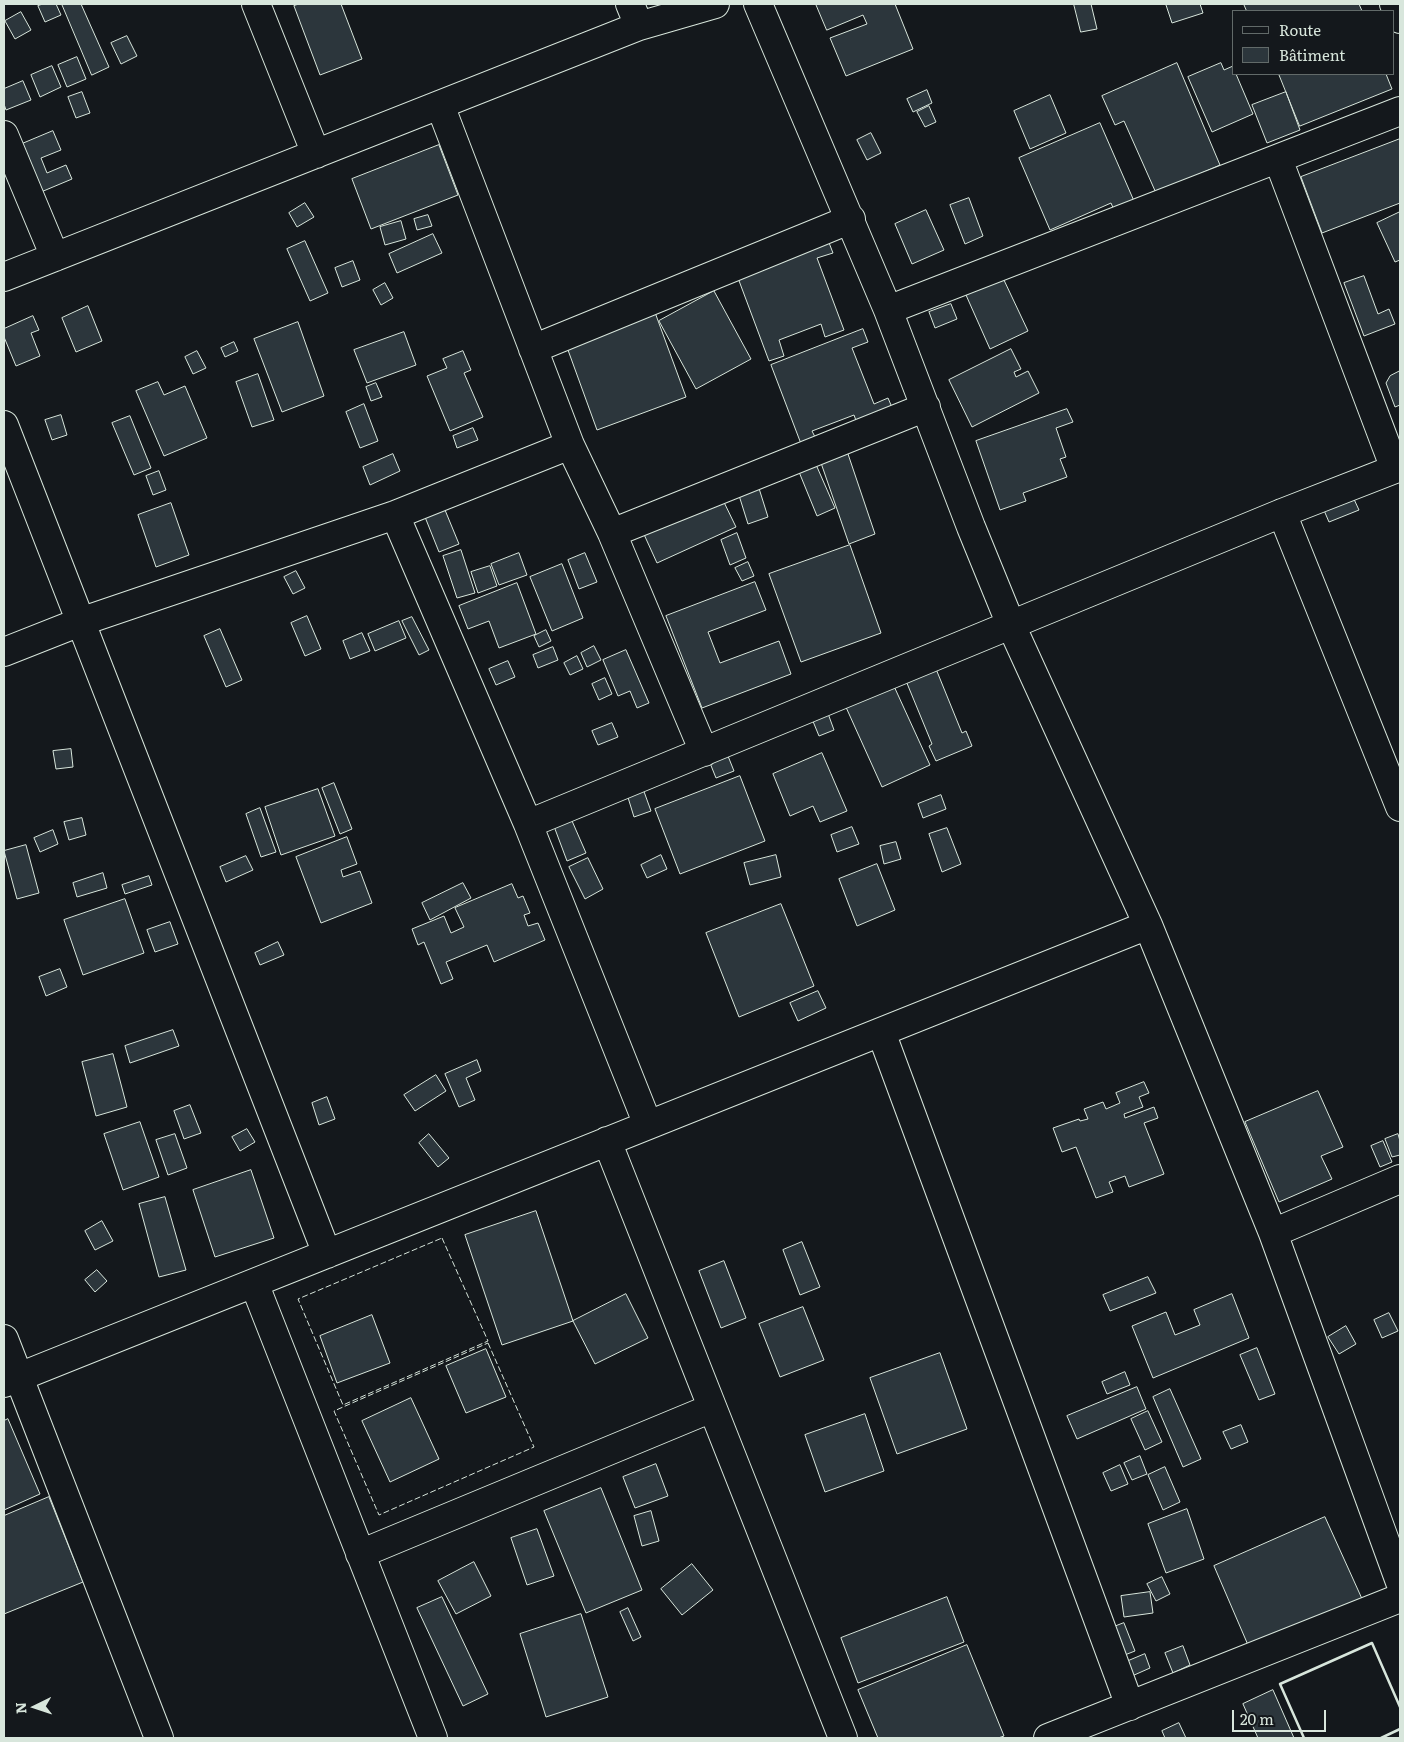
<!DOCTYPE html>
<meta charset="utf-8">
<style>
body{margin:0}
#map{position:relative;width:1404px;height:1742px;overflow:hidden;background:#14181c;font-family:Literata,serif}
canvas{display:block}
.frame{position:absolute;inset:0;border:5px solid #d8e6dc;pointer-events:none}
.legend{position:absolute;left:1232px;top:10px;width:162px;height:65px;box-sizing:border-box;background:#14181c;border:1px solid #626a69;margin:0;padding:6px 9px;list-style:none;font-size:15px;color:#d8e6dc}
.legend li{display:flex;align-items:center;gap:10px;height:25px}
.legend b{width:25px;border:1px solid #626a69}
.north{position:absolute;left:10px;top:1682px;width:50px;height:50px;-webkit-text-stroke:4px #14181c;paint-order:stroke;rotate:266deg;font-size:14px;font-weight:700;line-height:20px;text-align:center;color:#d8e6dc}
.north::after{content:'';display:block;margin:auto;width:18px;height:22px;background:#d8e6dc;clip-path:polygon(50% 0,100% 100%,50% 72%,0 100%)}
.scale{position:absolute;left:1232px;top:1710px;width:94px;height:22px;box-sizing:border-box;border:2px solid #d8e6dc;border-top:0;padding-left:6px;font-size:15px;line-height:18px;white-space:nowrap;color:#d8e6dc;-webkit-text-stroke:4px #14181c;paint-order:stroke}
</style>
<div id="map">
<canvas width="1404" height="1742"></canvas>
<div class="frame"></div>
<ul class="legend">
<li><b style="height:6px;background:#14181c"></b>Route</li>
<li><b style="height:14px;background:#2c363c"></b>Bâtiment</li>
</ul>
<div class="north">N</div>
<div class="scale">20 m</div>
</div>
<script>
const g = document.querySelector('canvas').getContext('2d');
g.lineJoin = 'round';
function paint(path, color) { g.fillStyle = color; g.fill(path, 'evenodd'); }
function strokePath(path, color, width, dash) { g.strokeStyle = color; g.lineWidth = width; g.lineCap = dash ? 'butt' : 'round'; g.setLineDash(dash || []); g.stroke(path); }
const building = new Path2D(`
 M43,4H56L61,15L45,22L38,6Z
 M62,4H81L109,67L92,75Z
 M299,4H341L362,59L320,75L294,6Z
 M816,4H895L913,49L846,76L830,38L867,24L863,15L827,30Z
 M1074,4H1091L1097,29L1081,32Z
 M1170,4H1200L1203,13L1172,23L1166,5Z
 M1244,4H1359L1362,11H1247Z
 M21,12L31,30L15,39L5,21Z
 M127,36L137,56L121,64L111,43Z
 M77,57L86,79L67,87L58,65Z
 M1177,63L1220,165L1156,193L1124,121L1115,125L1102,96Z
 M1221,63L1224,70L1233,66V74H1236L1253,114L1212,132L1188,77Z
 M52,66L61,87L40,97L31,75Z
 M1279,74H1386L1392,89L1300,126Z
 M23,81L31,100L6,110L4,104V89Z
 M927,90L932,103L913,112L907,99Z
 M82,92L90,113L76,118L68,97Z
 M1286,92L1300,130L1267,143L1252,105Z
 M1050,95L1066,133L1030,149L1014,111Z
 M929,106L936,122L925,127L917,112Z
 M1100,123L1134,201L1114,210L1111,203L1050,230L1019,158Z
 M53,131L61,150L41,158L47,173L66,165L72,179L41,192L22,144Z
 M871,133L881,153L867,160L857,140Z
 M1400,139V203L1322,233L1301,177Z
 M439,145L458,195L371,229L352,179Z
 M969,198L983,236L965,244L950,205Z
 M305,203L314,217L297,227L289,213Z
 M926,210L944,250L912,264L895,224Z
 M1400,212V260L1395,262L1377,223Z
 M428,215L432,226L417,230L414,219Z
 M401,221L406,239L385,245L380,227Z
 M433,234L442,253L397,273L389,254Z
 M826,235L833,253L817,258L844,330L825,337L821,324L779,340L784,356L769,361L735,270Z
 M305,241L328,293L310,301L287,249Z
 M353,261L360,280L342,287L335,268Z
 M1364,276L1378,314L1389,309L1395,324L1364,336L1344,283Z
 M1003,278L1028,331L990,349L966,295Z
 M385,283L393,298L381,305L373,290Z
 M714,291L751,359L696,389L659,321Z
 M951,304L957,319L935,328L929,312Z
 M88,306L102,341L76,352L62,318Z
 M653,307L686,397L597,430L564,339Z
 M33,316L39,330L31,333L40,356L16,366L4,337V329Z
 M298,322L324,396L282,412L254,339Z
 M863,329L868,342L852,348L874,404L888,398L894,412L858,426L854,415L812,431L818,443L803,449L771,365Z
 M404,332L416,365L367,383L354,350Z
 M234,342L238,351L225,357L221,348Z
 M1011,349L1021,369L1014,372L1016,377L1028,371L1039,393L972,427L949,380Z
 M197,351L206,368L193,374L185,357Z
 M463,351L471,370L464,373L483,417L450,431L427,376L447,368L443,359Z
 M1400,371V405L1395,407L1386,383L1390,376Z
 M258,374L274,420L252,427L236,382Z
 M158,382L164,395L185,386L207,438L164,456L136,391Z
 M376,383L382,397L371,401L366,387Z
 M364,404L378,441L360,448L346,412Z
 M1067,409L1073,422L1056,428L1066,457L1060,459L1067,477L1023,493L1026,501L1000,510L976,441Z
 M61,415L67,435L52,440L45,420Z
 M130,416L151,468L134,475L112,423Z
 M473,428L478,440L457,448L453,436Z
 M847,451L875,534L849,544L820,460Z
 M393,454L400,471L370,485L363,467Z
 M814,460L835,508L817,516L797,467Z
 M159,471L166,490L153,495L146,476Z
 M757,482L768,517L748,524L737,489Z
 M720,494L736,527L657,563L642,530Z
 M1353,497L1359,510L1329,522L1323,508Z
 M171,503L189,555L156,567L138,515Z
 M445,510L459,544L439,552L425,517Z
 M737,533L746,558L730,565L721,540Z
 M850,545L881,633L801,662L769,574Z
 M461,550L475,593L457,598L443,556Z
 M519,553L527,575L499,585L491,564Z
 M585,553L597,582L579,589L568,560Z
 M748,562L754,576L742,581L735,568Z
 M562,564L583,618L552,631L530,577Z
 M490,566L497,586L478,593L471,572Z
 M296,571L305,588L293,594L284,577Z
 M755,582L766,610L708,632L720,663L779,641L791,674L702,708L666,616Z
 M517,583L536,634L499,648L489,621L468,629L459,606Z
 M307,616L321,649L305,656L291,623Z
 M412,617L429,650L419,655L402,621Z
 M399,621L406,638L375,651L368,634Z
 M220,629L242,680L226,687L204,636Z
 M546,630L551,641L539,647L534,636Z
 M362,633L370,651L350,659L343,641Z
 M594,646L601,660L587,667L581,653Z
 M553,647L558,660L538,668L533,655Z
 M626,650L649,703L637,708L630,691L618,696L603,660Z
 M577,656L583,669L570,675L564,663Z
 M508,661L515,677L496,685L489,669Z
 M934,664L962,733L966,731L972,746L936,761L929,746L932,744L904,676Z
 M605,678L612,694L599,700L592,684Z
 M893,684L930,765L882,787L845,705Z
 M826,708L834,730L819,736L810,714Z
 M612,723L618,737L598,745L592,731Z
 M71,749L73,767L56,769L53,751Z
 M726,751L734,771L716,778L708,758Z
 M822,753L847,811L820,822L813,806L790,816L773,774Z
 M740,776L765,841L680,874L655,809Z
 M334,783L352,829L340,834L322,788Z
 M642,786L651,811L634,817L626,791Z
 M318,789L335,836L281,855L265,807Z
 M941,795L946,809L923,818L918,804Z
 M260,808L276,852L261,857L246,814Z
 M569,814L586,853L567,861L552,821Z
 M82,818L86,835L69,840L64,822Z
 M852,827L859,844L837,852L831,835Z
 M947,828L961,864L942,872L929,834Z
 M53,830L58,844L40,852L34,838Z
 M347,837L357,864L341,870L343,877L360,871L372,903L321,923L296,857Z
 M896,842L901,859L884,864L880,846Z
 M26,845L39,893L17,899L4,851Z
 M661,855L667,869L647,878L641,865Z
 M776,855L781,877L750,885L744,863Z
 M246,856L253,870L226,882L220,867Z
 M588,858L603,889L585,899L569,867Z
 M877,864L895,910L857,926L839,879Z
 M103,873L107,888L77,897L73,883Z
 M149,876L152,885L125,894L122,885Z
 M463,883L471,898L430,920L422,903Z
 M512,884L518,898L523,896L530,913L524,915L528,926L538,923L545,940L494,962L487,945L446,962L453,979L441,984L424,942L418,945L412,929L444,916L451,933L464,927L455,908Z
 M125,899L144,953L83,975L64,920Z
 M781,904L814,986L739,1017L706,933Z
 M170,922L178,944L155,952L147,930Z
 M278,942L284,955L260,965L255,953Z
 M60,969L67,987L46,996L39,977Z
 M818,991L826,1008L798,1021L790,1003Z
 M173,1030L179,1046L130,1063L125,1046Z
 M113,1054L127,1107L96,1116L82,1062Z
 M477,1060L481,1071L466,1078L475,1100L459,1107L445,1074Z
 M436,1075L446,1091L415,1111L404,1095Z
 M1144,1082L1149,1093L1139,1097L1143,1107L1124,1114L1125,1118L1154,1107L1158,1118L1144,1123L1164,1174L1129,1187L1125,1176L1109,1182L1113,1192L1096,1198L1076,1147L1062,1152L1053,1128L1079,1119L1080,1121L1088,1119L1084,1109L1103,1102L1106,1109L1120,1103L1116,1093Z
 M1318,1091L1343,1147L1321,1156L1332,1179L1279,1202L1245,1122Z
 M327,1097L335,1119L319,1125L312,1103Z
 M190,1105L201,1133L184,1139L174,1111Z
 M140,1122L159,1177L123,1190L104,1134Z
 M247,1129L255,1142L240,1151L232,1137Z
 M175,1134L187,1168L168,1175L156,1140Z
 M429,1134L449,1158L438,1167L419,1143Z
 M1398,1134L1400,1141V1155L1392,1157L1385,1139Z
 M1383,1141L1392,1162L1380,1167L1371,1146Z
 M251,1170L274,1238L215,1257L193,1190Z
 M165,1197L186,1270L159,1277L139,1204Z
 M536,1211L573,1321L502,1345L465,1235Z
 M102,1221L113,1241L95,1250L85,1231Z
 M802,1242L820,1287L800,1295L783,1250Z
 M724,1261L746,1318L721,1328L699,1271Z
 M97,1270L107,1281L95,1292L85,1280Z
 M1148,1277L1156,1293L1110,1311L1103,1295Z
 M626,1294L648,1338L595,1364L573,1321Z
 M1232,1294L1249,1338L1153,1378L1132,1326L1166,1312L1175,1335L1200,1325L1194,1310Z
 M803,1307L824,1360L780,1377L759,1324Z
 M1389,1313L1398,1331L1382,1338L1374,1320Z
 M372,1315L390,1363L337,1383L320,1336Z
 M1346,1326L1356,1344L1339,1354L1328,1337Z
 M1257,1348L1275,1394L1259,1400L1240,1355Z
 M486,1349L506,1397L466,1413L446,1366Z
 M940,1353L967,1429L897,1454L870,1378Z
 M1125,1372L1130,1385L1107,1394L1102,1382Z
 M1137,1387L1146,1409L1077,1439L1067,1416Z
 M1170,1389L1201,1459L1183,1467L1153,1397Z
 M411,1398L439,1459L390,1482L362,1421Z
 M1148,1411L1162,1442L1145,1450L1131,1419Z
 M865,1414L884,1471L825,1492L805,1435Z
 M8,1419L40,1494L4,1510V1421Z
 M1241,1425L1248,1442L1231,1449L1223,1432Z
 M1140,1456L1147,1474L1132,1480L1124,1463Z
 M656,1464L668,1496L635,1508L623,1477Z
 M1120,1465L1128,1484L1111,1491L1103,1473Z
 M1165,1467L1180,1502L1163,1510L1148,1475Z
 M601,1488L642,1590L586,1613L544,1511Z
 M49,1497L83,1582L4,1614V1516Z
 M1187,1509L1204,1559L1166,1573L1148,1524Z
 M651,1511L659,1541L642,1546L634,1516Z
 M1325,1517L1363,1601L1251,1652L1214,1566Z
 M537,1529L554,1576L527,1585L511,1538Z
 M474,1562L491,1596L456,1614L438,1581Z
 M692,1564L713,1590L682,1615L661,1589Z
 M1162,1577L1170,1594L1156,1601L1147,1584Z
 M1150,1592L1153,1613L1124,1617L1121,1596Z
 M442,1597L488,1694L463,1706L417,1608Z
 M947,1597L964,1642L858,1683L841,1638Z
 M628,1608L641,1637L633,1641L620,1612Z
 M581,1614L608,1697L546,1717L520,1634Z
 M1124,1623L1135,1651L1117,1658L1106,1630Z
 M967,1645L1004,1736L998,1738H878L858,1690Z
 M1183,1646L1190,1665L1173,1673L1165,1653Z
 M1145,1654L1150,1668L1132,1676L1126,1662Z
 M1273,1690L1294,1738H1258L1243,1704Z
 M1179,1723L1186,1738H1165L1162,1731Z`);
paint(building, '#2c363c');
strokePath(building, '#d8e6dc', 1);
const minor = new Path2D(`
 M256,4L316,154
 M630,4L639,26
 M758,4L888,310L971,527L1011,625L1148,925L1273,1233L1400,1582
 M1394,4L1400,19
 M440,105L570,445L612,533L704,752
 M4,135L55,257
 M1278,159L1395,469
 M4,277L639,26L715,4
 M888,310L1400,111
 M533,349L851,219
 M4,425L327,1254
 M1282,513L1400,807
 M395,515L528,824L648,1125
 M612,533L926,407
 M4,652L80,622L395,515L570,445
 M528,824L1282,513L1400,467
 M881,1032L1130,1706
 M607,1141L843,1738
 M1273,1233L1400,1179
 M254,1283L433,1738
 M4,1339L159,1738
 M4,1383L1148,925
 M360,1554L712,1408
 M1048,1738L1400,1598`);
strokePath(minor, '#d8e6dc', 30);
strokePath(minor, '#14181c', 28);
strokePath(new Path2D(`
 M442,1238L488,1341L343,1405L298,1299Z
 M488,1343L534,1447L379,1515L334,1411Z`), '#d8e6dc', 1, [6, 2.5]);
strokePath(new Path2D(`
 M1304,1738L1280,1684L1372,1643L1400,1707
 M1381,1738L1400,1729`), '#d8e6dc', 2.5);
</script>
